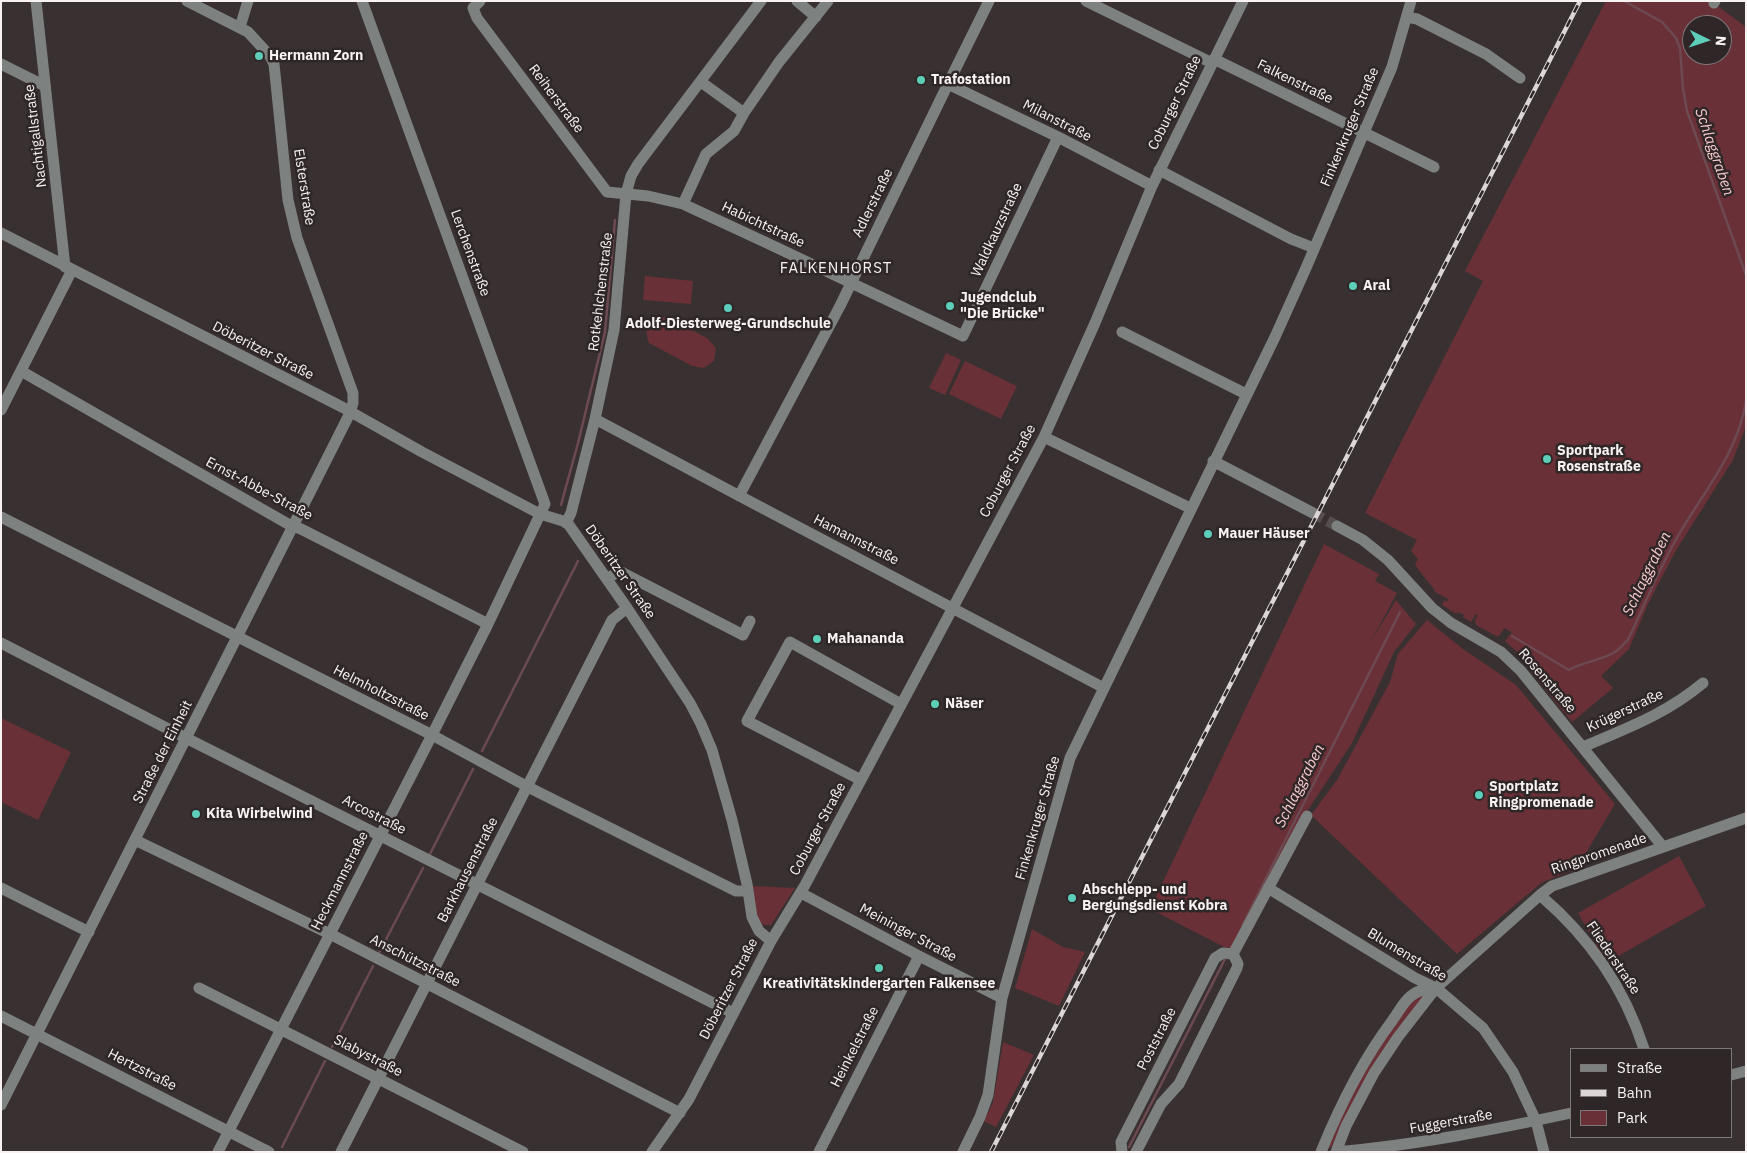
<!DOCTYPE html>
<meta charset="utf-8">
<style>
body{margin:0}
#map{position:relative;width:1747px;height:1153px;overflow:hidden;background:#393131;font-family:"IBM Plex Sans",sans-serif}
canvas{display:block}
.frame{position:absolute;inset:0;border:2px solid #f8f2f3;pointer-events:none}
.legend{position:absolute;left:1570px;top:1048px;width:162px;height:90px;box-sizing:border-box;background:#2f2727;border:1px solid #7f7879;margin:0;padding:6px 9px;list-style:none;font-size:15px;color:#f8f2f3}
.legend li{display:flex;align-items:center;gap:10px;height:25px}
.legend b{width:25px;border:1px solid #7f7879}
.north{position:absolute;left:1682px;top:15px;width:50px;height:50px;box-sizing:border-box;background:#2f2727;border:1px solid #7f7879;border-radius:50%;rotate:94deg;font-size:14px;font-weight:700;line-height:20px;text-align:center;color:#f8f2f3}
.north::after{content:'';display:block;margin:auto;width:18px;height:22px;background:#5cceba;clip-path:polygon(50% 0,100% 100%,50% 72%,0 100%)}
</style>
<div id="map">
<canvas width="1747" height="1153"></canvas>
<div class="frame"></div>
<ul class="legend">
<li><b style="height:6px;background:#7d8280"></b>Straße</li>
<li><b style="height:6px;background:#dcd6d7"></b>Bahn</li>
<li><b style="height:14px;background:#693037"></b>Park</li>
</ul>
<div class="north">N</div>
</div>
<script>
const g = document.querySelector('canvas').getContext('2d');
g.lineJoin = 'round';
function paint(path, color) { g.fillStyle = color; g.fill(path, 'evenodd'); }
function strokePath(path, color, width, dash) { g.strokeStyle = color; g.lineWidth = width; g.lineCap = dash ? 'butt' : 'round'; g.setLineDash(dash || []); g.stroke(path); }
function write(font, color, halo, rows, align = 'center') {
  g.font = font + ' "IBM Plex Sans",sans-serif'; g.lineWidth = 5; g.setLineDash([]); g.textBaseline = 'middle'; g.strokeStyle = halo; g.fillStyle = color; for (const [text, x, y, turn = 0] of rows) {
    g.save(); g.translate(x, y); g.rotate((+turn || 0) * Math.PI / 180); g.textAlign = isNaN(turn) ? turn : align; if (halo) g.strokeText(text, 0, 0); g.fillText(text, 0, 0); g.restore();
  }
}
paint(new Path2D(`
 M1606,1H1711L1746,27V426L1733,460L1675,552L1647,606L1629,649L1601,676L1613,688L1572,722L1531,672L1523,657L1505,641L1512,632L1504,628L1499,636H1496L1476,625L1475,620L1478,615L1476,614L1471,622L1463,617L1464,615L1458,612L1456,614L1442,605L1444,600L1447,602L1448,599L1435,592L1433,588L1415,565L1418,559L1411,551L1417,540L1365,513L1483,281L1465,271ZM1692,25H1722V55H1692Z
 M645,276L693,281L691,304L643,300Z
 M654,317H666L707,338L716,348L714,361L704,368L692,366L649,343C645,331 645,326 654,317Z
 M946,353L961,360L945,395L929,388Z
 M965,361L1017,386L1001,419L949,394Z
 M1324,544L1379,574L1375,581L1397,593L1370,643L1396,600L1416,624L1394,652L1352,743L1304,816L1235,947L1226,948L1150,909Z
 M1427,620L1463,649L1516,685L1615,804L1577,868L1541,883L1457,954L1311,815L1337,780L1390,682L1398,654Z
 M1,718L71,752L38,820L1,802Z
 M1679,856L1706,906L1606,963L1578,913Z
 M751,886L795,888L771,925H764L758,921Z
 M1032,929L1063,947L1085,952L1059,1006L1015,988Z
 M1421,994L1425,996L1332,1146L1330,1148H1328L1353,1086L1411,1001Z
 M1003,1042L1034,1055L996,1127L984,1121L993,1102Z`), '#693037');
strokePath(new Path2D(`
 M1624,1L1662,22L1676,38L1680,48L1683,89L1687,111L1746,275
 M561,505L578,443L605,332L615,220
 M1512,636L1569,670C1582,662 1599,661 1613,653C1619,650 1623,644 1628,640C1643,608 1657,574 1674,543C1699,497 1738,455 1746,401
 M482,751L578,561
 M430,854L473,769
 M1242,926L1400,612
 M379,953L423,868
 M332,1047L373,966
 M282,1147L325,1061
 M1129,1147L1225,959`), '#6d4a51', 2.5);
strokePath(new Path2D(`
 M1313,513L1337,526`), '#564e4e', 11, [11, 5.5]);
strokePath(new Path2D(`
 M36,1L65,267
 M480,1L473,8L477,18L607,192L648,196L683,204L767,243L963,336L1058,137
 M797,1L816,17
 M1086,1L1212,63
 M1714,3L1715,1
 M1407,17L1417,19L1486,54L1520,78
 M240,27L248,1
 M1214,59L1434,167
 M1,64L45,86
 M701,82L744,113
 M948,84L1058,137L1152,186
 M1159,170L1291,239L1314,248
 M683,204L706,154L734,131L744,113L779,62L828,1
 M1,233L342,407L422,452L540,514L563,521L569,525L627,608L690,703L701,724L712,750L732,820L747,884L752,917L759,931L771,941
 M1122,332L1246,394
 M21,371L288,524L301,529L488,624
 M1,410L72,270
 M595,419C764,510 935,598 1104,688
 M1044,437L1190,508
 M1213,461L1313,513
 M739,496L840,306L947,86L989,1
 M1,517L432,735L528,787L736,891H748
 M566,523L571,513L595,419L614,330L626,194L631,176L638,164L761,1
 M1337,526L1363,540L1388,560L1432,608L1451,623L1501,652L1521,671L1663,847
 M607,579L619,571L743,635L750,621
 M1,643L180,735L733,1013
 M1583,747C1627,728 1666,714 1703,683
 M861,780L747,721L790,642L901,704
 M135,840L330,934L680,1113
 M1,888L89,932
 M1268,888L1415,978L1436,988L1483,1028L1513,1072L1536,1121L1544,1152
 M801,893L919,956L1002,998
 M1540,895C1590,938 1624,987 1644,1049
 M1233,954L1307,816
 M199,988L523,1152
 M1,1016L269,1152
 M1731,1075L1746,1071
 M1,1105L350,413L353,403V393L297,238L288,200L274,64L270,56L248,32L187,1
 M218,1152L432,735L488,624L545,504L362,1
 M341,1152L612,620L627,608
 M652,1152L689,1099L771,941L805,885L1044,437L1095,323L1152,186L1243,1
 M819,1152L919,956
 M963,1152L980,1117L988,1095L1002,998L1070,758L1275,337L1306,268L1392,67L1411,1
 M1122,1152L1121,1142L1215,958L1223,953L1233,954L1238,964L1237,968L1179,1084L1161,1104L1136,1152
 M1321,1152C1340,1105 1362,1061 1392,1021C1398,1013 1403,1002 1411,996C1418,990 1426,989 1436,988
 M1336,1152L1346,1126L1374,1073L1398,1037L1436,988L1540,895L1552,886L1746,818
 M1336,1152C1416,1145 1493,1130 1571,1113`), '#7d8280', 11);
const rail = new Path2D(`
 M991,1152L1580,1`);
strokePath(rail, '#dcd6d7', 4.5);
strokePath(rail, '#2f2727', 2.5, [8]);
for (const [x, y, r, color] of [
 [259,56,5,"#5cceba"],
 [921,80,5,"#5cceba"],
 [1353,286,5,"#5cceba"],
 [950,306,5,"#5cceba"],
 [728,308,5,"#5cceba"],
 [1547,459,5,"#5cceba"],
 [1208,534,5,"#5cceba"],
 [817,639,5,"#5cceba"],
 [935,704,5,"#5cceba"],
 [1479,795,5,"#5cceba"],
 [196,814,5,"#5cceba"],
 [1072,898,5,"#5cceba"],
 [879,968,5,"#5cceba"]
]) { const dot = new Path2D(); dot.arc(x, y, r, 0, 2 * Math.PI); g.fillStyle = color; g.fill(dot); strokePath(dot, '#2f2727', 2); }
write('bold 14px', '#f8f2f3', '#2f2727', [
 ["Hermann Zorn",269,56],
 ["Trafostation",931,80],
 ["Aral",1363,286],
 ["Jugendclub",960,298],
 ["\"Die Brücke\"",960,314],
 ["Adolf-Diesterweg-Grundschule",728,324,"center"],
 ["Sportpark",1557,451],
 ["Rosenstraße",1557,467],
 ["Mauer Häuser",1218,534],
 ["Mahananda",827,639],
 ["Näser",945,704],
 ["Sportplatz",1489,787],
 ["Ringpromenade",1489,803],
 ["Kita Wirbelwind",206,814],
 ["Abschlepp- und",1082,890],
 ["Bergungsdienst Kobra",1082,906],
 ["Kreativitätskindergarten Falkensee",879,984,"center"]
], 'left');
write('14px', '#f8f2f3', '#2f2727', [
 ["Falkenstraße",1295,82,26],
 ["Reiherstraße",556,99,53],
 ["Coburger Straße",1175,103,-64],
 ["Milanstraße",1057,121,27],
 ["Finkenkruger Straße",1350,127,-67],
 ["Nachtigallstraße",36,136,-97],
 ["Elsterstraße",304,187,81],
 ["Adlerstraße",873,203,-64],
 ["Habichtstraße",763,225,25],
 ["Waldkauzstraße",997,230,-65],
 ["Lerchenstraße",470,253,70],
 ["Rotkehlchenstraße",601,292,-83],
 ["Döberitzer Straße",263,351,27],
 ["Coburger Straße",1008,471,-62],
 ["Ernst-Abbe-Straße",259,489,28],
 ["Hamannstraße",856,540,27],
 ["Döberitzer Straße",620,572,55],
 ["Rosenstraße",1547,681,49],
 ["Helmholtzstraße",381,693,27],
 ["Krügerstraße",1625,711,-25],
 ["Straße der Einheit",163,752,-63],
 ["Arcostraße",374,815,27],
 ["Finkenkruger Straße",1038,818,-74],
 ["Coburger Straße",818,829,-62],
 ["Ringpromenade",1599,854,-19],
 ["Barkhausenstraße",468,870,-63],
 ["Heckmannstraße",340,881,-63],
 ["Meininger Straße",908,933,28],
 ["Blumenstraße",1407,955,31],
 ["Fliederstraße",1613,958,56],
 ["Anschützstraße",415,961,27],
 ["Döberitzer Straße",729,989,-63],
 ["Poststraße",1157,1039,-63],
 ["Heinkelstraße",855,1047,-63],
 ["Slabystraße",368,1056,27],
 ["Hertzstraße",142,1070,27],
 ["Fuggerstraße",1451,1122,-10]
]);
write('italic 15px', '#f8cbce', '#2f2727', [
 ["Schlaggraben",1714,152,71],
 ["Schlaggraben",1647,574,-64],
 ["Schlaggraben",1300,786,-63]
]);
g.letterSpacing = '1px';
write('15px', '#f8f2f3', '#2f2727', [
 ["FALKENHORST",836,269]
]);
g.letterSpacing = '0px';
</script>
